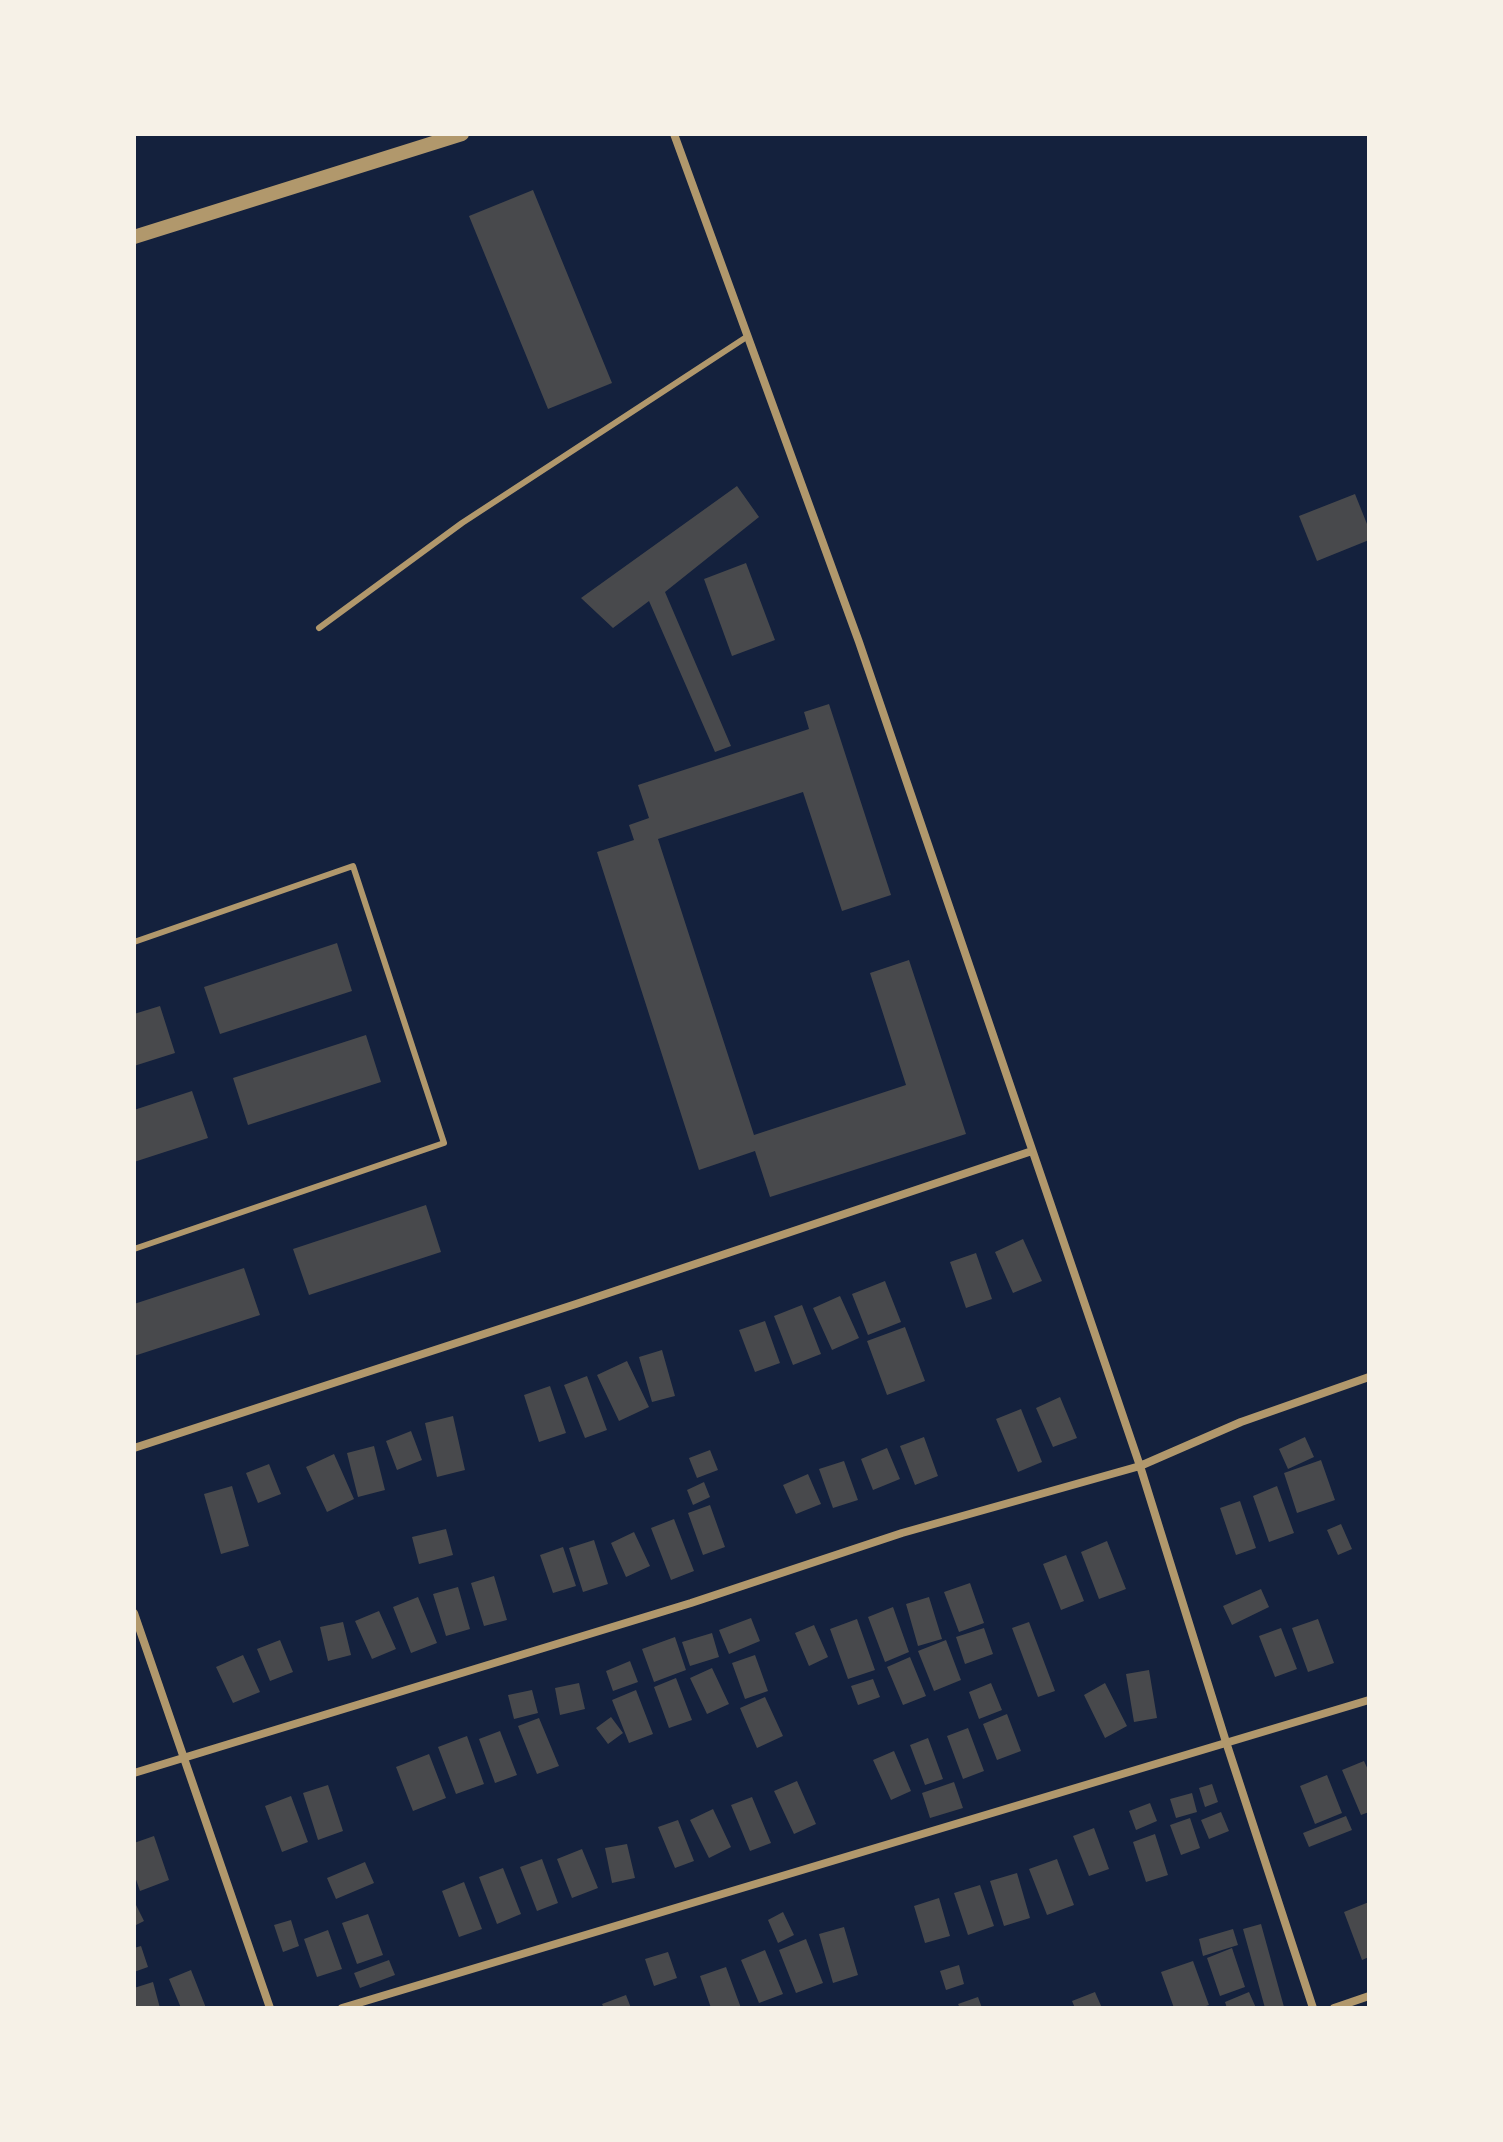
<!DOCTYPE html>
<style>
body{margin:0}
#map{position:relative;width:1503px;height:2142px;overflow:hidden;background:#14213d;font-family:Mulish,sans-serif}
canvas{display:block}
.frame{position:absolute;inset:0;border:136px solid #f6f1e7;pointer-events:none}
</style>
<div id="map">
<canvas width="1503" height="2142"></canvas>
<div class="frame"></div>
</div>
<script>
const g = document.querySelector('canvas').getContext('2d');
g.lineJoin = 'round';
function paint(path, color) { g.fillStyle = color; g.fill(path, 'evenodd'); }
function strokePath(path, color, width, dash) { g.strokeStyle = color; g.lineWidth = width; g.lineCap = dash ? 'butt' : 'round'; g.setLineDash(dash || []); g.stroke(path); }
paint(new Path2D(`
 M533,190L612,383L548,409L469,216Z
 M737,486L759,517L665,592L731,746L715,752L649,601L613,628L581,598Z
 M1355,494L1369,529V540L1317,561L1299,516Z
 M746,563L775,640L732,656L704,579Z
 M829,704L891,895L842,911L803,792L658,839L754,1135L906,1085L870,973L909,960L966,1134L770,1197L755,1151L699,1170L597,852L634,840L629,825L649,818L638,785L809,729L804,712Z
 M337,943L352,991L220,1034L204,987Z
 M160,1006L175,1053L134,1066V1014Z
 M366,1035L381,1082L248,1125L233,1078Z
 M192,1091L208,1138L134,1162V1110Z
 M426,1205L441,1252L309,1295L293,1249Z
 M1023,1239L1042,1281L1013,1293L995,1252Z
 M976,1253L992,1299L966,1308L950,1262Z
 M244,1268L260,1315L134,1356V1304Z
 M885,1281L901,1322L868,1335L852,1294Z
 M840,1296L859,1338L832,1350L813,1308Z
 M802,1305L821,1354L793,1365L774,1316Z
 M765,1321L780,1363L755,1372L739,1330Z
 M905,1327L925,1381L887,1395L867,1341Z
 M662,1350L675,1396L652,1402L639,1357Z
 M627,1361L649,1407L619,1421L597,1375Z
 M587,1376L607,1430L585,1438L564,1385Z
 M550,1386L566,1433L539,1442L524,1395Z
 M1060,1397L1077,1438L1053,1447L1036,1408Z
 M1021,1409L1042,1462L1018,1472L996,1419Z
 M453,1416L465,1470L437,1477L425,1423Z
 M411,1431L422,1460L397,1470L386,1441Z
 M924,1437L938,1476L915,1485L900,1446Z
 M1305,1437L1314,1457L1288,1469L1279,1449Z
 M374,1446L385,1490L358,1497L347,1453Z
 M887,1448L900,1479L873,1490L861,1459Z
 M710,1450L718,1470L697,1478L689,1458Z
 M334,1454L354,1499L327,1512L306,1467Z
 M1321,1460L1335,1500L1297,1513L1284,1473Z
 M844,1461L858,1500L833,1508L819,1469Z
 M269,1464L281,1494L258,1503L246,1473Z
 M808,1474L821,1504L796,1514L783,1485Z
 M704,1482L710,1497L693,1505L687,1490Z
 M232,1486L249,1546L221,1554L204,1494Z
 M1277,1486L1294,1533L1269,1542L1253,1496Z
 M1240,1501L1256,1548L1236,1555L1220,1508Z
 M710,1505L725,1547L703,1555L688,1513Z
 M674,1519L694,1571L671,1580L651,1528Z
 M1341,1524L1352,1549L1338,1555L1327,1530Z
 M446,1529L453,1555L419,1564L412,1537Z
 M634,1532L650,1566L626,1577L611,1543Z
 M594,1540L608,1584L583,1592L569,1548Z
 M1107,1541L1126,1589L1099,1599L1081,1552Z
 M563,1547L576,1586L553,1593L540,1555Z
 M1066,1555L1084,1601L1061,1610L1043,1564Z
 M494,1576L507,1620L484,1626L471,1583Z
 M970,1583L984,1623L959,1632L944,1592Z
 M458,1587L470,1629L446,1636L433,1594Z
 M1261,1589L1269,1607L1232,1625L1223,1606Z
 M418,1597L437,1643L411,1653L393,1607Z
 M929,1597L942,1639L918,1646L906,1604Z
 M893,1607L909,1652L885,1662L868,1617Z
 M379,1611L396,1649L372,1659L355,1621Z
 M751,1618L760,1641L729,1654L719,1630Z
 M857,1619L875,1670L848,1679L830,1629Z
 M1318,1619L1334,1663L1308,1672L1292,1628Z
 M343,1622L351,1655L328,1661L320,1627Z
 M1029,1622L1055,1691L1038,1697L1012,1628Z
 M814,1625L828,1657L809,1666L795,1633Z
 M984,1628L993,1654L965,1664L956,1637Z
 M1281,1628L1297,1669L1275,1677L1259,1636Z
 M712,1633L719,1657L690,1666L682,1642Z
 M675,1637L686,1670L654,1682L642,1649Z
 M280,1640L293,1672L270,1681L257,1649Z
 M946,1640L961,1680L934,1691L918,1651Z
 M243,1655L260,1692L233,1703L216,1667Z
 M755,1655L768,1691L745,1699L732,1663Z
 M910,1657L926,1696L903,1705L887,1667Z
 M630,1661L638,1682L613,1691L606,1671Z
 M712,1668L729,1704L707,1714L690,1678Z
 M1149,1670L1157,1718L1134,1722L1126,1674Z
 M676,1678L692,1720L669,1728L654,1687Z
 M873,1679L880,1697L858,1705L851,1686Z
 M579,1683L585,1709L560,1715L555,1688Z
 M991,1683L1002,1710L979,1719L969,1692Z
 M1105,1683L1127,1726L1105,1738L1084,1695Z
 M532,1690L538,1713L514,1719L508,1695Z
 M636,1690L653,1734L629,1743L612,1700Z
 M765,1697L783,1736L757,1748L740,1708Z
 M1007,1714L1021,1751L997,1760L983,1724Z
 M611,1717L623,1733L608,1744L596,1728Z
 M539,1718L559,1766L537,1774L518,1726Z
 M968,1728L984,1771L963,1779L947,1736Z
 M500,1731L517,1775L495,1783L479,1739Z
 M467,1736L484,1784L456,1794L438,1747Z
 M928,1738L943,1779L925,1785L910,1745Z
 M894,1751L911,1791L891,1800L873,1760Z
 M429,1754L446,1798L413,1811L396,1767Z
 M1364,1761L1369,1772V1812L1361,1815L1342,1770Z
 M1327,1775L1342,1813L1315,1824L1300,1786Z
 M797,1781L816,1824L794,1834L774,1791Z
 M954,1782L963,1808L930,1818L922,1793Z
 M1212,1784L1218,1802L1205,1807L1199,1788Z
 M328,1785L343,1831L318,1840L303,1793Z
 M1192,1793L1197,1812L1176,1818L1170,1799Z
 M291,1796L308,1842L282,1852L265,1806Z
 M752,1797L771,1843L750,1851L731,1805Z
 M1150,1803L1157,1821L1136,1830L1129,1811Z
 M713,1809L731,1847L709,1858L690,1820Z
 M1221,1812L1229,1831L1209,1839L1201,1820Z
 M1346,1816L1352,1830L1309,1847L1303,1833Z
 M1190,1818L1200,1848L1181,1855L1170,1825Z
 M678,1820L694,1861L675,1868L658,1827Z
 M1094,1828L1109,1869L1089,1876L1073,1836Z
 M1155,1834L1168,1875L1146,1882L1133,1842Z
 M154,1836L169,1880L140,1891L134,1874V1843Z
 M627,1844L635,1878L612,1883L605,1848Z
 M582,1849L598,1888L572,1898L557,1859Z
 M542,1859L558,1903L537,1911L520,1867Z
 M1057,1859L1074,1905L1047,1915L1029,1869Z
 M365,1862L374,1883L336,1899L327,1878Z
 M503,1868L521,1914L497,1924L479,1877Z
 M1017,1873L1030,1918L1004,1926L990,1881Z
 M464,1882L482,1929L459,1937L442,1891Z
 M980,1885L994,1926L968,1935L954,1893Z
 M939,1898L950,1936L925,1943L914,1906Z
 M134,1901L144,1921L134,1926Z
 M1369,1902V1957L1362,1960L1344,1912Z
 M783,1912L794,1935L778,1943L768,1920Z
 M368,1914L383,1955L357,1964L342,1923Z
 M291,1920L299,1946L283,1952L274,1925Z
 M1261,1924L1284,2007L1282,2008H1265L1243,1929Z
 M844,1927L858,1975L833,1983L819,1934Z
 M1233,1929L1238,1945L1203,1956L1199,1939Z
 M328,1930L342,1969L317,1977L304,1939Z
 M806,1939L823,1983L796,1993L779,1950Z
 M141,1946L148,1967L134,1972V1948Z
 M1232,1948L1245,1987L1220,1996L1207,1958Z
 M765,1950L783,1994L759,2003L741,1960Z
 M668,1952L677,1978L654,1986L645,1959Z
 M389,1960L395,1975L360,1988L354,1973Z
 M1193,1961L1209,2005L1200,2008H1174L1161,1972Z
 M959,1965L964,1984L946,1990L940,1971Z
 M726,1967L741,2008H711L700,1976Z
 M191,1970L206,2008H181L169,1979Z
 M153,1982L160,2008H135L134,1988Z
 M1095,1992L1102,2008H1075L1072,2001Z
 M1249,1992L1256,2008H1227L1225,2002Z
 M626,1995L631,2008H604L602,2004Z
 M978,1997L982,2008H960L958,2004Z`), '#48494c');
strokePath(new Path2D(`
 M319,628L462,523L748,336
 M134,942L353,866L444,1143L134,1249`), '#b1986c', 6);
strokePath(new Path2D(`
 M674,134L859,642L1140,1466L1226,1742L1313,2008
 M134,1448L576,1304L1032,1151
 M134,1613L270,2008
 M134,1773L691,1603L902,1533L1140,1466L1241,1422L1369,1377
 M342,2008L1369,1700
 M1334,2008L1369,1996`), '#b1986c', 8);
strokePath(new Path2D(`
 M134,237L462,134`), '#b1986c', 14);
</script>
